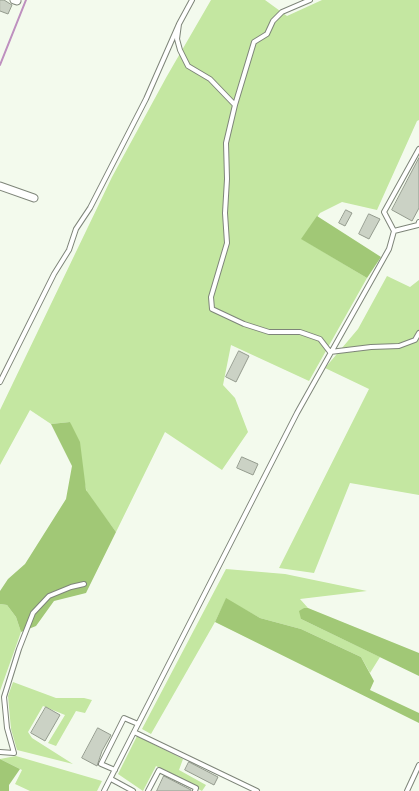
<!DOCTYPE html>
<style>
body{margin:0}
canvas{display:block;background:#f3faed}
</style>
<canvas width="419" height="791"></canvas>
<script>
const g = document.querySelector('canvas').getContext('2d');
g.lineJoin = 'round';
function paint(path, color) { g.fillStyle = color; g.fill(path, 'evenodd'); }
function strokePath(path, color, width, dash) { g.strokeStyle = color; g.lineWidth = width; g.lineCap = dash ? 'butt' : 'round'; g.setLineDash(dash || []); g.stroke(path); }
paint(new Path2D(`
 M211,0H265L287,16L322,0H419V120L417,121L377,210L342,202L320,213L302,239L367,278L309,381L231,345L223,385L235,398L248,432L222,470L165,432L116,532L87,493L70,422L51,424L30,410L0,465V410L112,177L167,76Z
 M387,276L410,287L419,280V495L350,483L314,573L279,568L369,389L325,368L358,329Z
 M226,569L285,574L367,591L300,599L308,608H304L301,619L380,657L370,673L361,657L301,629L260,618L226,599L215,622L151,734L142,729Z
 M0,604L7,605L16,617L21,632L0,691Z
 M13,682L56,698H84L92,700L85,713L76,711L56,746L48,743L65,715L43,706L28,732L32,738L73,764L17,750L11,729L8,696Z
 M137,736L183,759L179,770L206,785L202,791L156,766L143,791L118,774Z
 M16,756L102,781L97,791H30L15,784L22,770L0,759Z`), '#c4e7a1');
paint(new Path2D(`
 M317,216L381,257L367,278L301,239Z
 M70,422L80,442L86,490L116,532L86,593L54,601L36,626L21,632L16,617L7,605L0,604V591L8,579L25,564L66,499L72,466L51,424Z
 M226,598L260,618L301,629L361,657L374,681L370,690L419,713V723L215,622Z
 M304,608H308L419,653V676L301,619L299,611Z
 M0,759L20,769L9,785V791H0Z`), '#a1c876');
strokePath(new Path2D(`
 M0,65L26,0`), '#be90bf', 2);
const building = new Path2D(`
 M0,0H4L12,5L8,14L0,11Z
 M419,158V208L412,221L392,210Z
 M346,210L352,213L345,226L339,223Z
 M369,214L380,219L369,239L359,234Z
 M239,351L249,356L236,382L226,377Z
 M242,457L258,464L253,475L237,468Z
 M46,707L60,715L45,741L31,733Z
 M98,728L111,735L102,751L97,766L82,758Z
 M189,762L218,777L214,785L185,770Z
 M164,776L191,790V791H157Z`);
paint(building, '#cbd2c5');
strokePath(building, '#949b8e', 1);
const service = new Path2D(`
 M179,24L177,39L180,50L188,66L210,79L235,105L226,143L227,179L225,213L227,243L211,297L212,309L244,324L269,332H300L320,339L330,352
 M235,105L254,42L267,34L273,21L282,12L310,0
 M419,149L384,212L394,231L418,225L419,222
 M330,352L371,347L399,346L415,340L419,333
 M0,382L54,274L69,250L76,229L90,208L146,99L179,24L192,0
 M134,732L297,413L389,249L394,231
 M0,752L14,753L7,728L4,697L19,649L33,613L49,596L71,587L84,584
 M115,770L101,764L124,718L138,724
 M111,779L133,791
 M104,791L134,732L257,791
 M148,791L159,770L196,788L195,791
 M407,791L419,765`);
const minor = new Path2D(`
 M14,0L17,1
 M0,186L34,198`);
strokePath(service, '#7e8579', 6);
strokePath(minor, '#7e8579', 9);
strokePath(service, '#fff', 4);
strokePath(minor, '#fff', 7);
</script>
